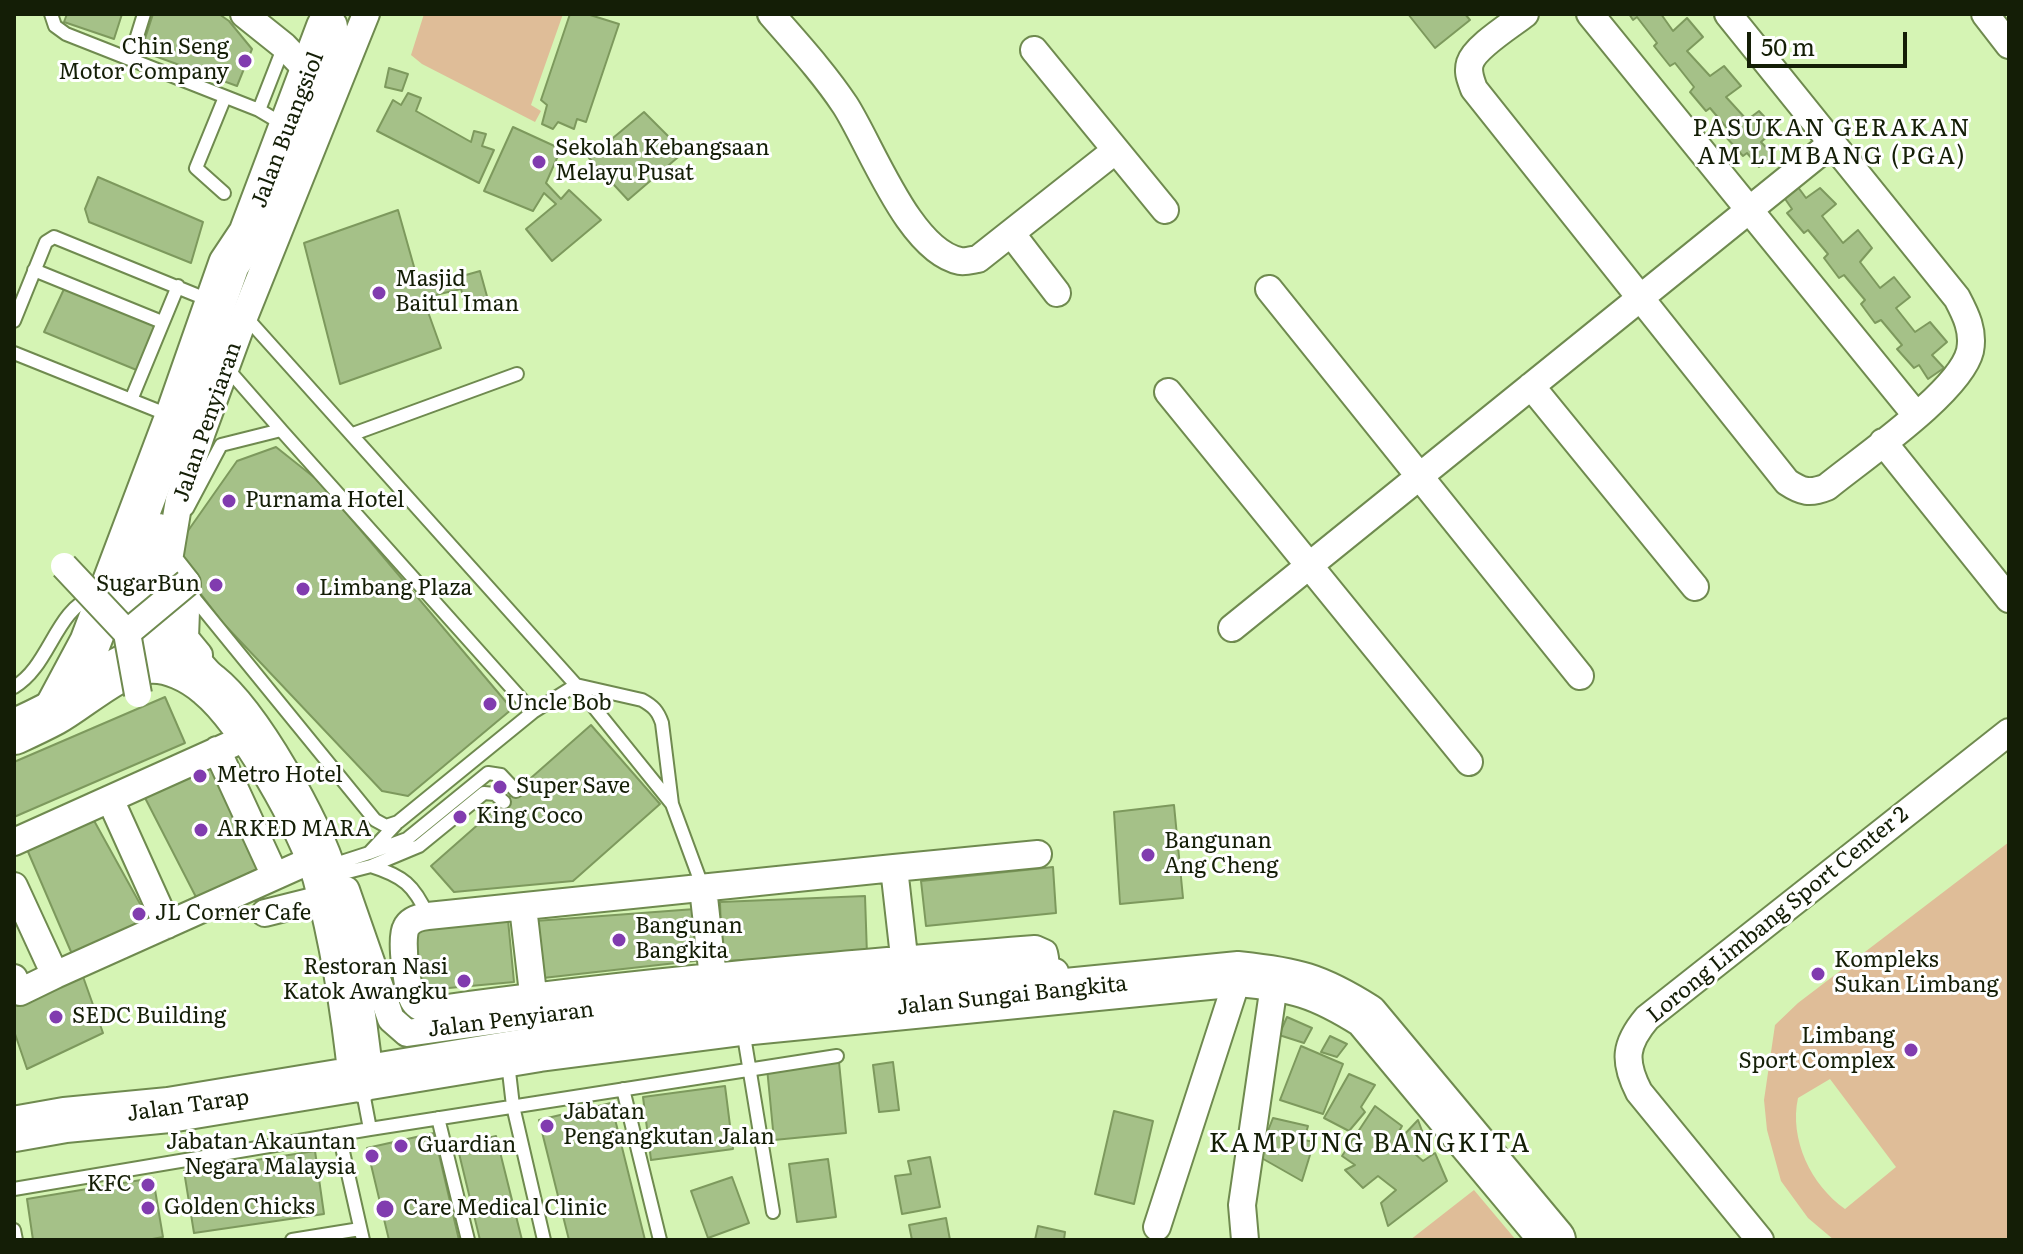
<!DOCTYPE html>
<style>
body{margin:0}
#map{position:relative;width:2023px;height:1254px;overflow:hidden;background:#d5f4b4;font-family:Literata,serif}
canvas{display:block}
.frame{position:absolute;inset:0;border:16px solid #141e06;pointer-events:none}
.scale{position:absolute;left:1747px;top:32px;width:160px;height:36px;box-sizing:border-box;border:4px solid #141e06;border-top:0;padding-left:10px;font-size:24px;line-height:28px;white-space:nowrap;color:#141e06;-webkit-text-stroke:6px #fff;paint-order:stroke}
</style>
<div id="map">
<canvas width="2023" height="1254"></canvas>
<div class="frame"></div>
<div class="scale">50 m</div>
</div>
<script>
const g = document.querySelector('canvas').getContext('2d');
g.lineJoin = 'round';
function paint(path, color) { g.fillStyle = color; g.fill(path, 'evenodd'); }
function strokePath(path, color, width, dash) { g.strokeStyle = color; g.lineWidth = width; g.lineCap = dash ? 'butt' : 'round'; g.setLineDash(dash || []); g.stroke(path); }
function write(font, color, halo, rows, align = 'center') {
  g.font = font + ' Literata,serif'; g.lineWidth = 6; g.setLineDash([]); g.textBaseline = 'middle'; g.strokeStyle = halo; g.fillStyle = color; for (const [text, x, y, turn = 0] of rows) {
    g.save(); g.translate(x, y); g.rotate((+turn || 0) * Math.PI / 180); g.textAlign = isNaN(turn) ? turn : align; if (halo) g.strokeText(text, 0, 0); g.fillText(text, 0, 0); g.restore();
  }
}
paint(new Path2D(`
 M424,14H563L531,105L541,111L535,122L422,64L411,55Z
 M2009,842V1240H1834L1808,1218L1781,1181L1767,1130L1764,1100L1775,1025L1798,1003ZM1830,1079L1896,1167L1845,1209C1811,1185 1789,1139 1798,1098Z
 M1474,1190L1516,1240H1410Z`), '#dfbd98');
const building = new Path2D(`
 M67,14H122L114,39L64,22Z
 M153,14H219L229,21L252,49L237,86L141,51Z
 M570,14H587L619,24L586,122L577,119L574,129L558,122L553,129L542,124L547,105L541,100Z
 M1408,14H1465L1470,20L1435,48Z
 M1629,14H1661L1673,31L1687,18L1703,37L1687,51L1710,76L1724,66L1741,86L1726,97L1747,120L1759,111L1776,129L1761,142L1774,156L1759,167L1747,153L1743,156L1726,137L1732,134L1710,108L1706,111L1690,92L1694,87L1675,63L1670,66L1654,46L1657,43L1637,17L1633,20Z
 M389,68L408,74L402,91L385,87Z
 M408,93L421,98L416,111L471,142L474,131L486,134L482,146L494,150L479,183L377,131L393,100L401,105Z
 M644,112L684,152L628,200L589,158Z
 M513,127L561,149L546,183L561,199L569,190L601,220L552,261L526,229L556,204L544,193L533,211L484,191Z
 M98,177L203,222L191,263L89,222L85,209Z
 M1795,183L1806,198L1820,188L1836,204L1822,216L1843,243L1858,230L1872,248L1860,262L1880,288L1894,277L1910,297L1896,308L1915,332L1930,322L1947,342L1932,355L1944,368L1928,379L1919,365L1914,368L1897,349L1902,345L1881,320L1875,323L1861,304L1865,300L1844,275L1839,278L1824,258L1828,254L1808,230L1804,233L1787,213L1792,209L1781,193Z
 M398,210L420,288L480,271L488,300L466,308L461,289L423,298L441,348L340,384L304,243Z
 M64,289L155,325L139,371L44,332Z
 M276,447L320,482L512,709L408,796L382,791L223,623L171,555L237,461Z
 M165,697L185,743L14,817V762Z
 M591,725L660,804L573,881L454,892L431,866Z
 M208,761L259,868L197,899L142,792Z
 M1174,805L1183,898L1120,904L1114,812Z
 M92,817L149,920L72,954L26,847Z
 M1053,867L1056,913L926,926L921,881Z
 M865,896L867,955L722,961L720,902Z
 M695,909L703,960L543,978L535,921Z
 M508,920L514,982L416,991L411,930Z
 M81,971L103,1033L27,1069L14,1031V1003Z
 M1287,1017L1312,1028L1304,1043L1279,1035Z
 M1330,1036L1347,1044L1337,1057L1321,1052Z
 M1301,1046L1343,1064L1323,1114L1280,1100Z
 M839,1062L846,1133L774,1140L767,1068Z
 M893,1062L899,1110L879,1112L873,1065Z
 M1349,1074L1375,1085L1361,1107L1365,1112L1349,1131L1324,1118Z
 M725,1086L733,1149L651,1160L643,1097Z
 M611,1103L645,1240H569L539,1120Z
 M1375,1106L1402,1126L1397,1135L1402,1137L1418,1120L1428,1147L1415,1154L1423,1161L1435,1153L1447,1181L1388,1226L1381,1203L1396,1190L1378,1176L1363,1188L1345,1170L1355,1165L1342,1156Z
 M1114,1111L1153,1121L1134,1204L1095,1194Z
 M1273,1118L1308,1126L1304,1140L1314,1142L1302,1181L1258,1156Z
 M434,1133L459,1240H389L367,1148Z
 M496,1136L522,1240H480L457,1145Z
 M315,1151L324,1214L194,1233L184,1171Z
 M930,1157L940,1207L902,1214L895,1176L911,1174L908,1161Z
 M828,1159L836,1217L797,1222L789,1164Z
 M732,1177L749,1223L708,1238L691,1191Z
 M153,1178L163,1237L147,1240H33L27,1199Z
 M946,1218L950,1240H912L909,1225Z
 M1038,1226L1065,1232L1064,1240H1035Z`);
paint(building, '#a5c188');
strokePath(building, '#7d995d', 2);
const lane = new Path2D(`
 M51,14L55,26L66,34L259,110L286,126
 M130,59L144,14
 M259,110L284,46
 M224,193L196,168L225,97
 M34,270L162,322
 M245,316L576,685L672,804
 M14,321L46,242L54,237L211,301
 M14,353L171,416
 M225,366L281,430
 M131,400L178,286
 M353,434L517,374
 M187,509L221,445L281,430L533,712
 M190,593L375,820L386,826L398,822L533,712L576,685L642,700C653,706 658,711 662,723L672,804L703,888
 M14,687C50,666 55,610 94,596
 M369,853L407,839L488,773L501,775L516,791
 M329,866L369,853L396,824
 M371,866C403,876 414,885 428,916
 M332,876L371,866L419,846L484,793L495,794L504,802
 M743,1030L773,1212
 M508,1063L513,1106L544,1240
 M362,1087L370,1129
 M623,1089L660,1240
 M438,1118L468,1240
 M339,1134L363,1240
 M14,1189L370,1129L837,1056
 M14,1230L16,1240
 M292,1240L360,1229`);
const street = new Path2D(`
 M244,14L284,46L310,73
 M771,14C797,44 823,72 845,105C871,145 909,251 960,261C965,262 972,260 978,259L1116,150
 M1525,14C1511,25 1475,47 1470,63C1467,73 1471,80 1474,89L1787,482C1802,492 1810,494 1827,487C1861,459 1960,392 1970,351C1974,331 1966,315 1957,298L1728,14
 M1590,14L1916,415
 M1985,14L2009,45
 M1034,50L1165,210
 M1011,233L1057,293
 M1269,289L1580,676
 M1531,386L1695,587
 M1168,392L1469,762
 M1883,442L2009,599
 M1232,628L1832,143
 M199,655L185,638L187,583L169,560L179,500L202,432L245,315L366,14
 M217,750L275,876
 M110,799L167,925
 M14,842L252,735
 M894,868L1038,854
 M14,886L55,975L20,992L14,978
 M703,888L713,978
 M346,890L391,1019L407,1033L535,1015L937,975L1055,972
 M523,907L535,1011
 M265,913L329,897
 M55,975L318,857
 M908,992L894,868L428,916C420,917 410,919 406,928C400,938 407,995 415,1003C420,1009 426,1009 433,1010C632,982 834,965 1035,949L1044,953L1045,958L1048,989
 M1157,1227L1239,974
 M1245,1240L1242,1205L1275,978
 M1760,1240L1639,1092C1623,1061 1625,1044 1647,1018L2009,732`);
const primary = new Path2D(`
 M158,534L142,579L144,606L157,625L208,683
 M52,714L90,643L175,418L229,264L249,234L327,27`);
const highway = new Path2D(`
 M14,732C27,726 40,720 53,713C80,698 117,663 148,661C169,659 193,671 209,685C249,717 311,827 325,876C343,943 354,1012 361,1080
 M14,1129L65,1120L169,1110L539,1049L741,1023L1239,974C1295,980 1317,985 1366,1016L1553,1240`);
strokePath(lane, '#6f8a4f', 16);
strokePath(street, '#6f8a4f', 30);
strokePath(primary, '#6f8a4f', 44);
strokePath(highway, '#6f8a4f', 48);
strokePath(lane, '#fff', 12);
strokePath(street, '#fff', 26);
strokePath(primary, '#fff', 40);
strokePath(highway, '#fff', 44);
const streetBridge = new Path2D(`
 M64,566L127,633
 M138,694L127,633L187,583`);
strokePath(streetBridge, '#6f8a4f', 30, []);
strokePath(streetBridge, '#fff', 26);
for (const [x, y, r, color] of [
 [245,61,8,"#813caf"],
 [539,162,8,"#813caf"],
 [379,293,8,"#813caf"],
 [229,501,8,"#813caf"],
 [216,585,8,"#813caf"],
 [303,589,8,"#813caf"],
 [490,704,8,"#813caf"],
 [200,776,8,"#813caf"],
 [500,787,8,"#813caf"],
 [460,817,8,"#813caf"],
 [201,830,8,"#813caf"],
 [1148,855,8,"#813caf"],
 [139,914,8,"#813caf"],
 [619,940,8,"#813caf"],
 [1818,974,8,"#813caf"],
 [464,981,8,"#813caf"],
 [56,1017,8,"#813caf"],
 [1911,1050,8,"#813caf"],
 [547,1126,8,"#813caf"],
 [401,1146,8,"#813caf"],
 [372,1156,8,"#813caf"],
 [148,1185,8,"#813caf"],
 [148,1208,8,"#813caf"],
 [385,1209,10,"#813caf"]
]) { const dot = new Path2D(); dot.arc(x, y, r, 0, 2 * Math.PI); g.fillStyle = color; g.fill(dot); strokePath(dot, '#fff', 3); }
write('22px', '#141e06', '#fff', [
 ["Chin Seng",229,48,"right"],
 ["Motor Company",229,73,"right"],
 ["Sekolah Kebangsaan",555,149],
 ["Melayu Pusat",555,174],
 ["Masjid",395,280],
 ["Baitul Iman",395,305],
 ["Purnama Hotel",245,501],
 ["SugarBun",200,585,"right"],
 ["Limbang Plaza",319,589],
 ["Uncle Bob",506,704],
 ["Metro Hotel",216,776],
 ["Super Save",516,787],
 ["King Coco",476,817],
 ["ARKED MARA",217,830],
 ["Bangunan",1164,842],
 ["Ang Cheng",1164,867],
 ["JL Corner Cafe",155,914],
 ["Bangunan",635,927],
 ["Bangkita",635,952],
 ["Kompleks",1834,961],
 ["Sukan Limbang",1834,986],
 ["Restoran Nasi",448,968,"right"],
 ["Katok Awangku",448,993,"right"],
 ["SEDC Building",72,1017],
 ["Limbang",1895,1037,"right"],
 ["Sport Complex",1895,1062,"right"],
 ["Jabatan",563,1113],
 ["Pengangkutan Jalan",563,1138],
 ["Jabatan Akauntan",356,1143,"right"],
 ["Negara Malaysia",356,1168,"right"],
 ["Guardian",417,1146],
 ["KFC",132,1185,"right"],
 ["Golden Chicks",164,1208],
 ["Care Medical Clinic",403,1209]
], 'left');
write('22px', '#141e06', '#fff', [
 ["Jalan Buangsiol",288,130,-69],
 ["Jalan Penyiaran",208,422,-71],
 ["Lorong Limbang Sport Center 2",1778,915,-39],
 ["Jalan Sungai Bangkita",1012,996,-6],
 ["Jalan Penyiaran",511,1020,-7],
 ["Jalan Tarap",188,1106,-8]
]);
g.letterSpacing = '2px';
write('24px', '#141e06', '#fff', [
 ["PASUKAN GERAKAN",1832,129],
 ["AM LIMBANG (PGA)",1832,157]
]);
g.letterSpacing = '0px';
g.letterSpacing = '2px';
write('26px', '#141e06', '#fff', [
 ["KAMPUNG BANGKITA",1370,1144]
]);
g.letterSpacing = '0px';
</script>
